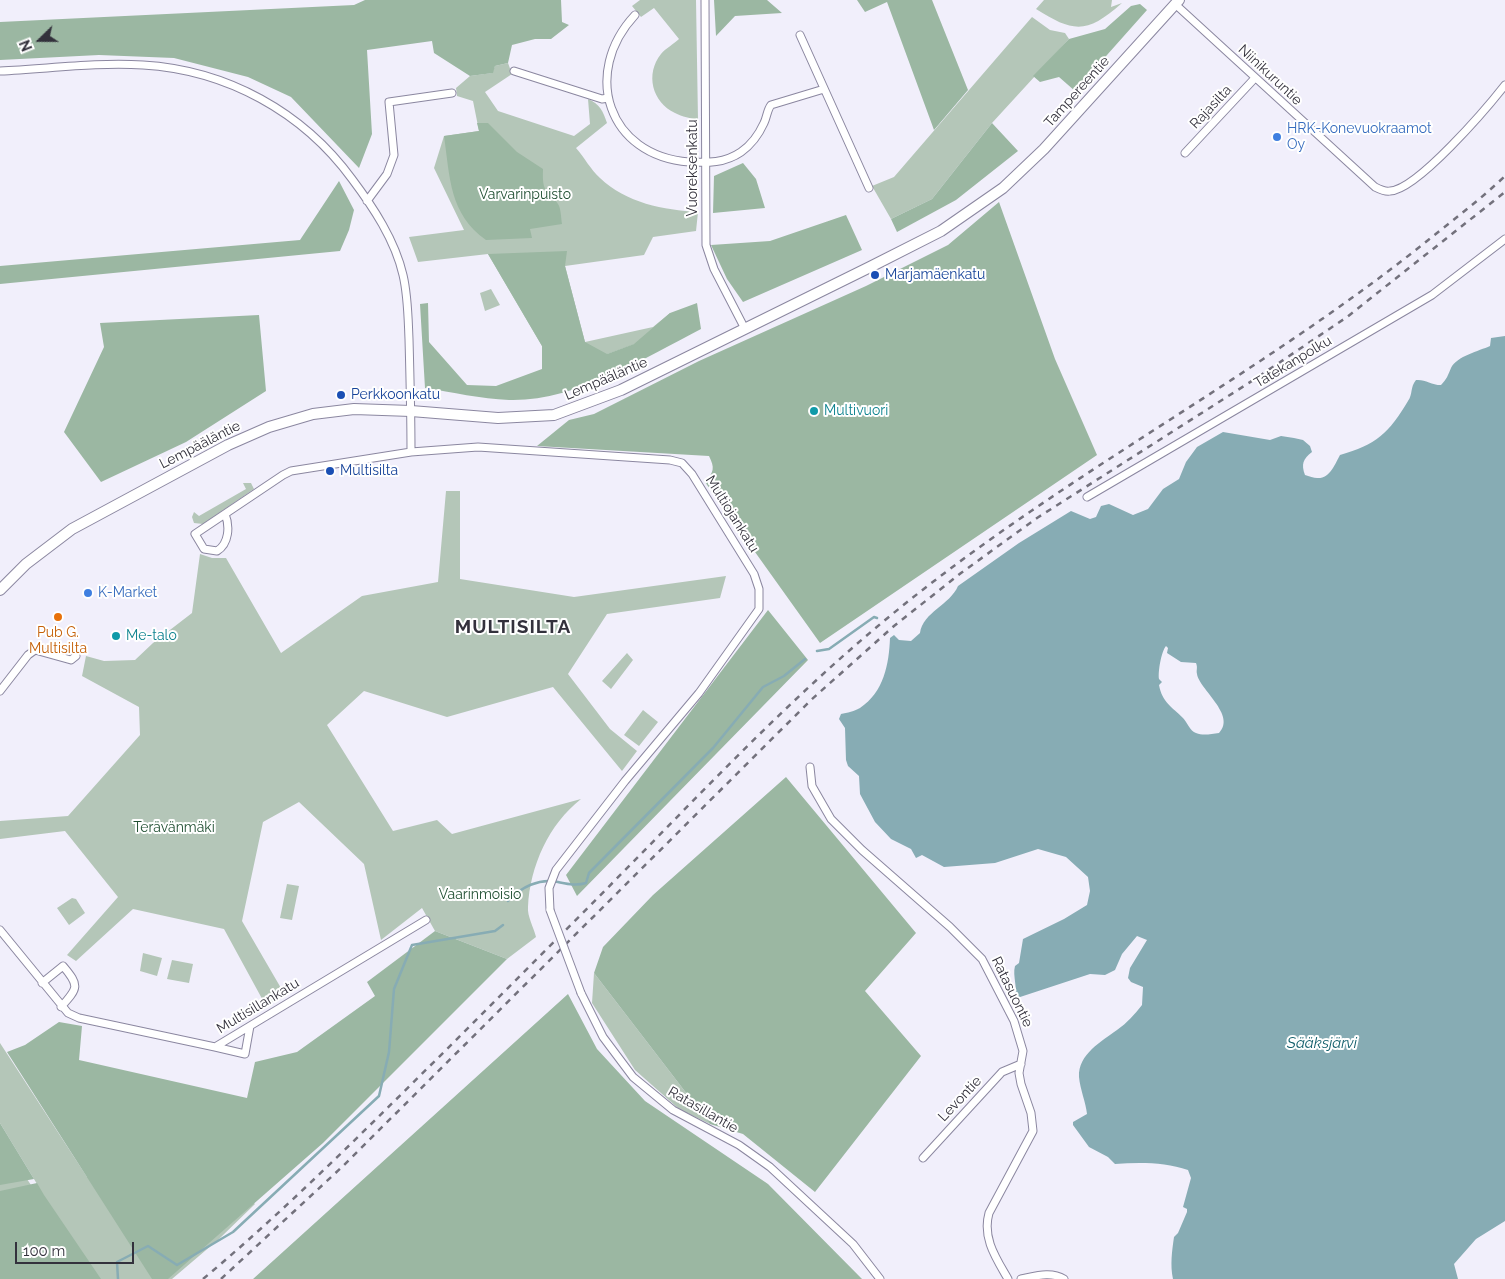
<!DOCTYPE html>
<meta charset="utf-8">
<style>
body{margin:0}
#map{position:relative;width:1505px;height:1279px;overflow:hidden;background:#f1effb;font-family:Raleway,sans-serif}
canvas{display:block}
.north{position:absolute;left:15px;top:15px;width:50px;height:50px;-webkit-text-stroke:4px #fff;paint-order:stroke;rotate:248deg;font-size:14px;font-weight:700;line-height:20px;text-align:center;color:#33313c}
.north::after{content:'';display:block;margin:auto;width:18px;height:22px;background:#33313c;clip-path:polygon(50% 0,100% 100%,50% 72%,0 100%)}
.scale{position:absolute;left:15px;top:1242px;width:119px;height:22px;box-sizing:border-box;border:2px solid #33313c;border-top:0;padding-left:6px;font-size:15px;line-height:18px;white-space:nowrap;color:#33313c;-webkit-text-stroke:4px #fff;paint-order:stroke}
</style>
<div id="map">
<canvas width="1505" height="1279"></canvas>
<div class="north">N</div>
<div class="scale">100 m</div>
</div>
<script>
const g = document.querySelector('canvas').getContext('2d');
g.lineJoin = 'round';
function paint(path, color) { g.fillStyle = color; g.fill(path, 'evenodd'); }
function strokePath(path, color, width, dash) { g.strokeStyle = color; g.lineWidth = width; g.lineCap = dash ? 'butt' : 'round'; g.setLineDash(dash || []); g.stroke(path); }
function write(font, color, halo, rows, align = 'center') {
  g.font = font + ' Raleway,sans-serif'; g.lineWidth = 4; g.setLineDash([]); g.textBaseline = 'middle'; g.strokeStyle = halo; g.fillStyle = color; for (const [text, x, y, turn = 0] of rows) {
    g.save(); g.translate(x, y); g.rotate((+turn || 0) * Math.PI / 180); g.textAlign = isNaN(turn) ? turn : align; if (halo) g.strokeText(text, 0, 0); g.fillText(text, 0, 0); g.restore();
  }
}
paint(new Path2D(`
 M640,0H696L698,120C691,118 682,117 675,113C652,102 645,74 661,54C666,48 674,44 679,39L654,8L641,17L632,6Z
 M1044,0H1112L1111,7L1122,3C1087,34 1074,33 1036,9Z
 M1032,17L1050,30L1065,33L1069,39L992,123L932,199L891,219L872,186L894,177Z
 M508,63L512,74L485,92L498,111L574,136L590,124L588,99C600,104 603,111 607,123L576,148C584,157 591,170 600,178C626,203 664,210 698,212L696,231L653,237L644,255L565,266L585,342L653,327L670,313L679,328L550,375L542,346L488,254L418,262L409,237L464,230L434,168L444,136L479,131L473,101L457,96L456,88L470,76L492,73L495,66Z
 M491,289L500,305L485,311L480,293Z
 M243,483H251L254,489L203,524L194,523L192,517L194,512L199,516L246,489Z
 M446,491H460V579L574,597L726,576L720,598L607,614L568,674L610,729L637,751L622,771L553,687L447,717L364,691L327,725L393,831L437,820L452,834L581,799C549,824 530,866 528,907C527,916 534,928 536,937L507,959L435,931L422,908L381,940L364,864L299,802L263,822L242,921L285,995L266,1006L224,929L133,909L76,961L67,955L118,897L65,831L0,839V821L68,816L140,735L139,707L82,676L86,656L104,661L135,660L153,643L192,613L200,554L212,558H226L281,653L362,596L438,582Z
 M627,653L633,660L611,689L602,681Z
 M643,710L658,722L639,746L624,735Z
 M287,884L299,886L292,920L280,918Z
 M72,898L76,899L85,913L69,925L57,908Z
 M143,953L162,958L157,976L140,971Z
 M172,960L193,964L189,983L167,979Z
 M594,973L710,1124L679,1109L635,1070L592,1003Z
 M0,1043L87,1177L193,1145L255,1204L219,1239L172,1279H0V1171L17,1164L31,1185L37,1184L0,1123Z`), '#b4c6b8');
paint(new Path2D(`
 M365,0H561L562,22L569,25L551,39H535L512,45L508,63L495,66L493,73L470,76L434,53L432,41L367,50L372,134L359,168L291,97L248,77L174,58L99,55L0,60V22L354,5Z
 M714,0H767L782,13L735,16L716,36Z
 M857,0H932L968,90L934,130L887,2L865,12Z
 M1140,4L1147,10L1075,91L1059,77L1040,82L1033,76L1069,39L1105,29L1131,6Z
 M477,123H488L517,152L543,169C542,195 547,187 558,204C561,208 561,218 562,224L530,229L532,238L486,240C449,214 450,177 444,136L479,131Z
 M992,123L1018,151L956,200L897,232L891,219L932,199Z
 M743,163L756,179L765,208L713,213L714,176Z
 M339,181L354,210L349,230L340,251L0,284V266L300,240Z
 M999,202L1055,359L1097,455L820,643L705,482C714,472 715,468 709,456L537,446L569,420L594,414L699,361L866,286L948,245Z
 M846,215L862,250L743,302L727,279L711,245L770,241Z
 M567,251L565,266L585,342L607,354L634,344L670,313L697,303L701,329C645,358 574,402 509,400C481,399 452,392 425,388L420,304L428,303L429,342L467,385L496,386L542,369V346L488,254Z
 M259,315L266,391L186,442L101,482L64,432L104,347L100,323Z
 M768,610L808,660L577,896L566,875Z
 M786,777L916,933L865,991L921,1056L815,1192L743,1134L710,1124L594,973L603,947L653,895Z
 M435,931L507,959L323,1143L168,1279H152L7,1052L25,1045L59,1022L82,1026L79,1060L247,1098L255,1062L297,1052L375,996L367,982Z
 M568,994L597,1049L645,1101L768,1184L862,1279H253Z
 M0,1123L34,1179L0,1185Z
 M37,1183L44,1195L101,1279H0V1191Z`), '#9bb7a2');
paint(new Path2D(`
 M1505,336V1221L1476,1239L1454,1264L1458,1279H1173C1170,1265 1172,1251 1174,1237L1178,1233L1187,1212V1209L1183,1207L1191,1178L1188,1170C1165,1162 1139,1162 1115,1164L1108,1157L1089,1147L1073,1125V1122L1087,1114C1086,1103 1080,1089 1079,1077C1078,1054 1102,1041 1117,1030C1127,1023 1135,1014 1142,1005L1143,987L1131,982L1128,978L1130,968L1147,940L1137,936L1122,954L1115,970L1105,975L1090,974L1014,999C1019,990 1012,976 1015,966L1019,963L1023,939L1064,919L1087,905L1090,891L1088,877L1066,857L1038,849L995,863L944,867L922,855L916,858L911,849L891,839L875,822L860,794L859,776L848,766L846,760L845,728L839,719L841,714C847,713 855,711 860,708C884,692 889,664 890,638L894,635L899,640L911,641L920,633C923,612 950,605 958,586L1019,543L1071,511L1090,519L1096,517L1101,506L1109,504L1133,515L1148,509L1163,489L1179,479L1186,462L1197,447L1223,432L1270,440L1281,436L1294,438L1303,440L1310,446L1312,452C1303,459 1301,464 1305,475C1309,476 1314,478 1317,478C1330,479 1335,464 1340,455C1376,445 1389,433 1408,401C1413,394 1410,387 1416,380C1425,379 1431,385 1441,385C1447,379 1448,375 1451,368C1457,356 1479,351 1490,346L1491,338ZM1166,646L1168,648L1167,653L1181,662L1196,663C1198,668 1196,670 1197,674C1199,689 1237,715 1219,733C1211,734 1203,736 1196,733C1190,731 1187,722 1183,718C1172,707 1162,702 1159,685L1162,682L1159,679C1158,672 1161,652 1166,646Z`), '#87acb4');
strokePath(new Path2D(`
 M817,651L829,649L874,617L877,618
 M508,901C521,887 539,878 558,882C568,884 576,886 586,883L589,873L713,748L763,687L784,676L805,659
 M118,1279L117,1262L148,1246L177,1265L233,1232L379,1096L389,1052L394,989L412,945L495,931L503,925`), '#87acb4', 2.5);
const street = new Path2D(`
 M705,0L706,245L714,269L744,327
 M1175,4L1375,187C1379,189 1386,192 1390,191C1417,190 1487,108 1505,85
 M635,15C581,73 608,156 689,162C708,163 725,163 741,152C751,145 759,134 764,123C767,117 767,110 771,105L824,89
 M800,35L869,188
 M0,71C47,69 96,62 143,65C227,70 303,112 352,179C373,207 395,240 403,275C408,296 408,317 409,339C410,376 411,414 411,452
 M514,71L602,99L608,98
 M1185,153L1255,78
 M367,201L387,174L394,155L389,102L452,93
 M1087,497L1432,295L1505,239
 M225,514C230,526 229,544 217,551L204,549L195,534L283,475L291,471L411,452L478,447L670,460L682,463L692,474L754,574L759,589V609L699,693L625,781L556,870L549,888L550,910
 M0,691L28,655L35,650L71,660L76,656
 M810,767L812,786L831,819L862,850L950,927L982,959L1014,1021L1023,1051L1019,1073L1021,1084L1031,1113L1033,1131L989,1213C982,1238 996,1258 1008,1279
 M0,930L68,1013L79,1018L215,1047L426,920
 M42,983L63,966C80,986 78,988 61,1007
 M581,993L603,1037L633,1077L673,1110L739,1145L770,1167L853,1244L880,1279
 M215,1047L245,1054L250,1026
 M923,1158L1002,1072L1021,1064
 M1021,1279C1036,1276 1051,1271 1064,1279`);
const secondary = new Path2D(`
 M0,590L26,564L72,529L228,445L269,427L313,414L354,409L411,411L498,418L554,415L621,390L870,267L941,231L1003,188L1044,149L1179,0`);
strokePath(street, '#8b87a0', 9);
strokePath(secondary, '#8b87a0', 12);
strokePath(street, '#fff', 7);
strokePath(secondary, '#fff', 10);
strokePath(new Path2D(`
 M203,1279C289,1207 367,1128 447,1049C512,984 577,919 641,854C721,772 801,689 890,616C1061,475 1260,376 1432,237C1457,217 1482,198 1505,176
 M221,1279L342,1167L811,700L894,626L961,573L1037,518L1255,379L1347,317L1505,192`), '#73717c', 2.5, [6, 6]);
const streetBridge = new Path2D(`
 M550,910L581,993`);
strokePath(streetBridge, '#8b87a0', 9, []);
strokePath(streetBridge, '#fff', 7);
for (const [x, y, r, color] of [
 [1277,137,5,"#3f7fe0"],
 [875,275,5,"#1a4fb4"],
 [341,395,5,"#1a4fb4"],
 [814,411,5,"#0f9aa8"],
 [330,471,5,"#1a4fb4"],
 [88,593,5,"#3f7fe0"],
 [58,617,5,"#e8710a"],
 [116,636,5,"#0f9aa8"]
]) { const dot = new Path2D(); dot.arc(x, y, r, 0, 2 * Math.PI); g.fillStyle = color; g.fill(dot); strokePath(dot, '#fff', 2); }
write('14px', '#33313c', '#fff', [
 ["Niinikuruntie",1270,75,43],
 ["Tampereentie",1077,92,-48],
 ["Rajasilta",1211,107,-47],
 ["Vuoreksenkatu",693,168,-90],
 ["Tatekanpolku",1293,362,-31],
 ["Lempääläntie",606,379,-23],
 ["Lempääläntie",200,445,-27],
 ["Multiojankatu",732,514,58],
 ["Ratasuontie",1012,992,64],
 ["Multisillankatu",258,1006,-31],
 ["Levontie",960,1099,-47],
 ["Ratasillantie",703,1110,30]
]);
write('14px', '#366cbe', '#fff', [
 ["HRK-Konevuokraamot",1287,129],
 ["Oy",1287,145],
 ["K-Market",98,593]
], 'left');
write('14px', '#215033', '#fff', [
 ["Varvarinpuisto",525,195],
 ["Terävänmäki",174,828],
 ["Vaarinmoisio",480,895]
]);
write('14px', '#164399', '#fff', [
 ["Marjamäenkatu",885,275],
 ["Perkkoonkatu",351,395],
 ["Multisilta",340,471]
], 'left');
write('14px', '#0d838f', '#fff', [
 ["Multivuori",824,411],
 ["Me-talo",126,636]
], 'left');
write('14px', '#c56008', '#fff', [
 ["Pub G.",58,633],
 ["Multisilta",58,649]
]);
write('italic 15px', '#115e6b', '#fff', [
 ["Sääksjärvi",1322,1043]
]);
g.letterSpacing = '1px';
write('bold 19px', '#33313c', '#fff', [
 ["MULTISILTA",513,627]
]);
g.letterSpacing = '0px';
</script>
